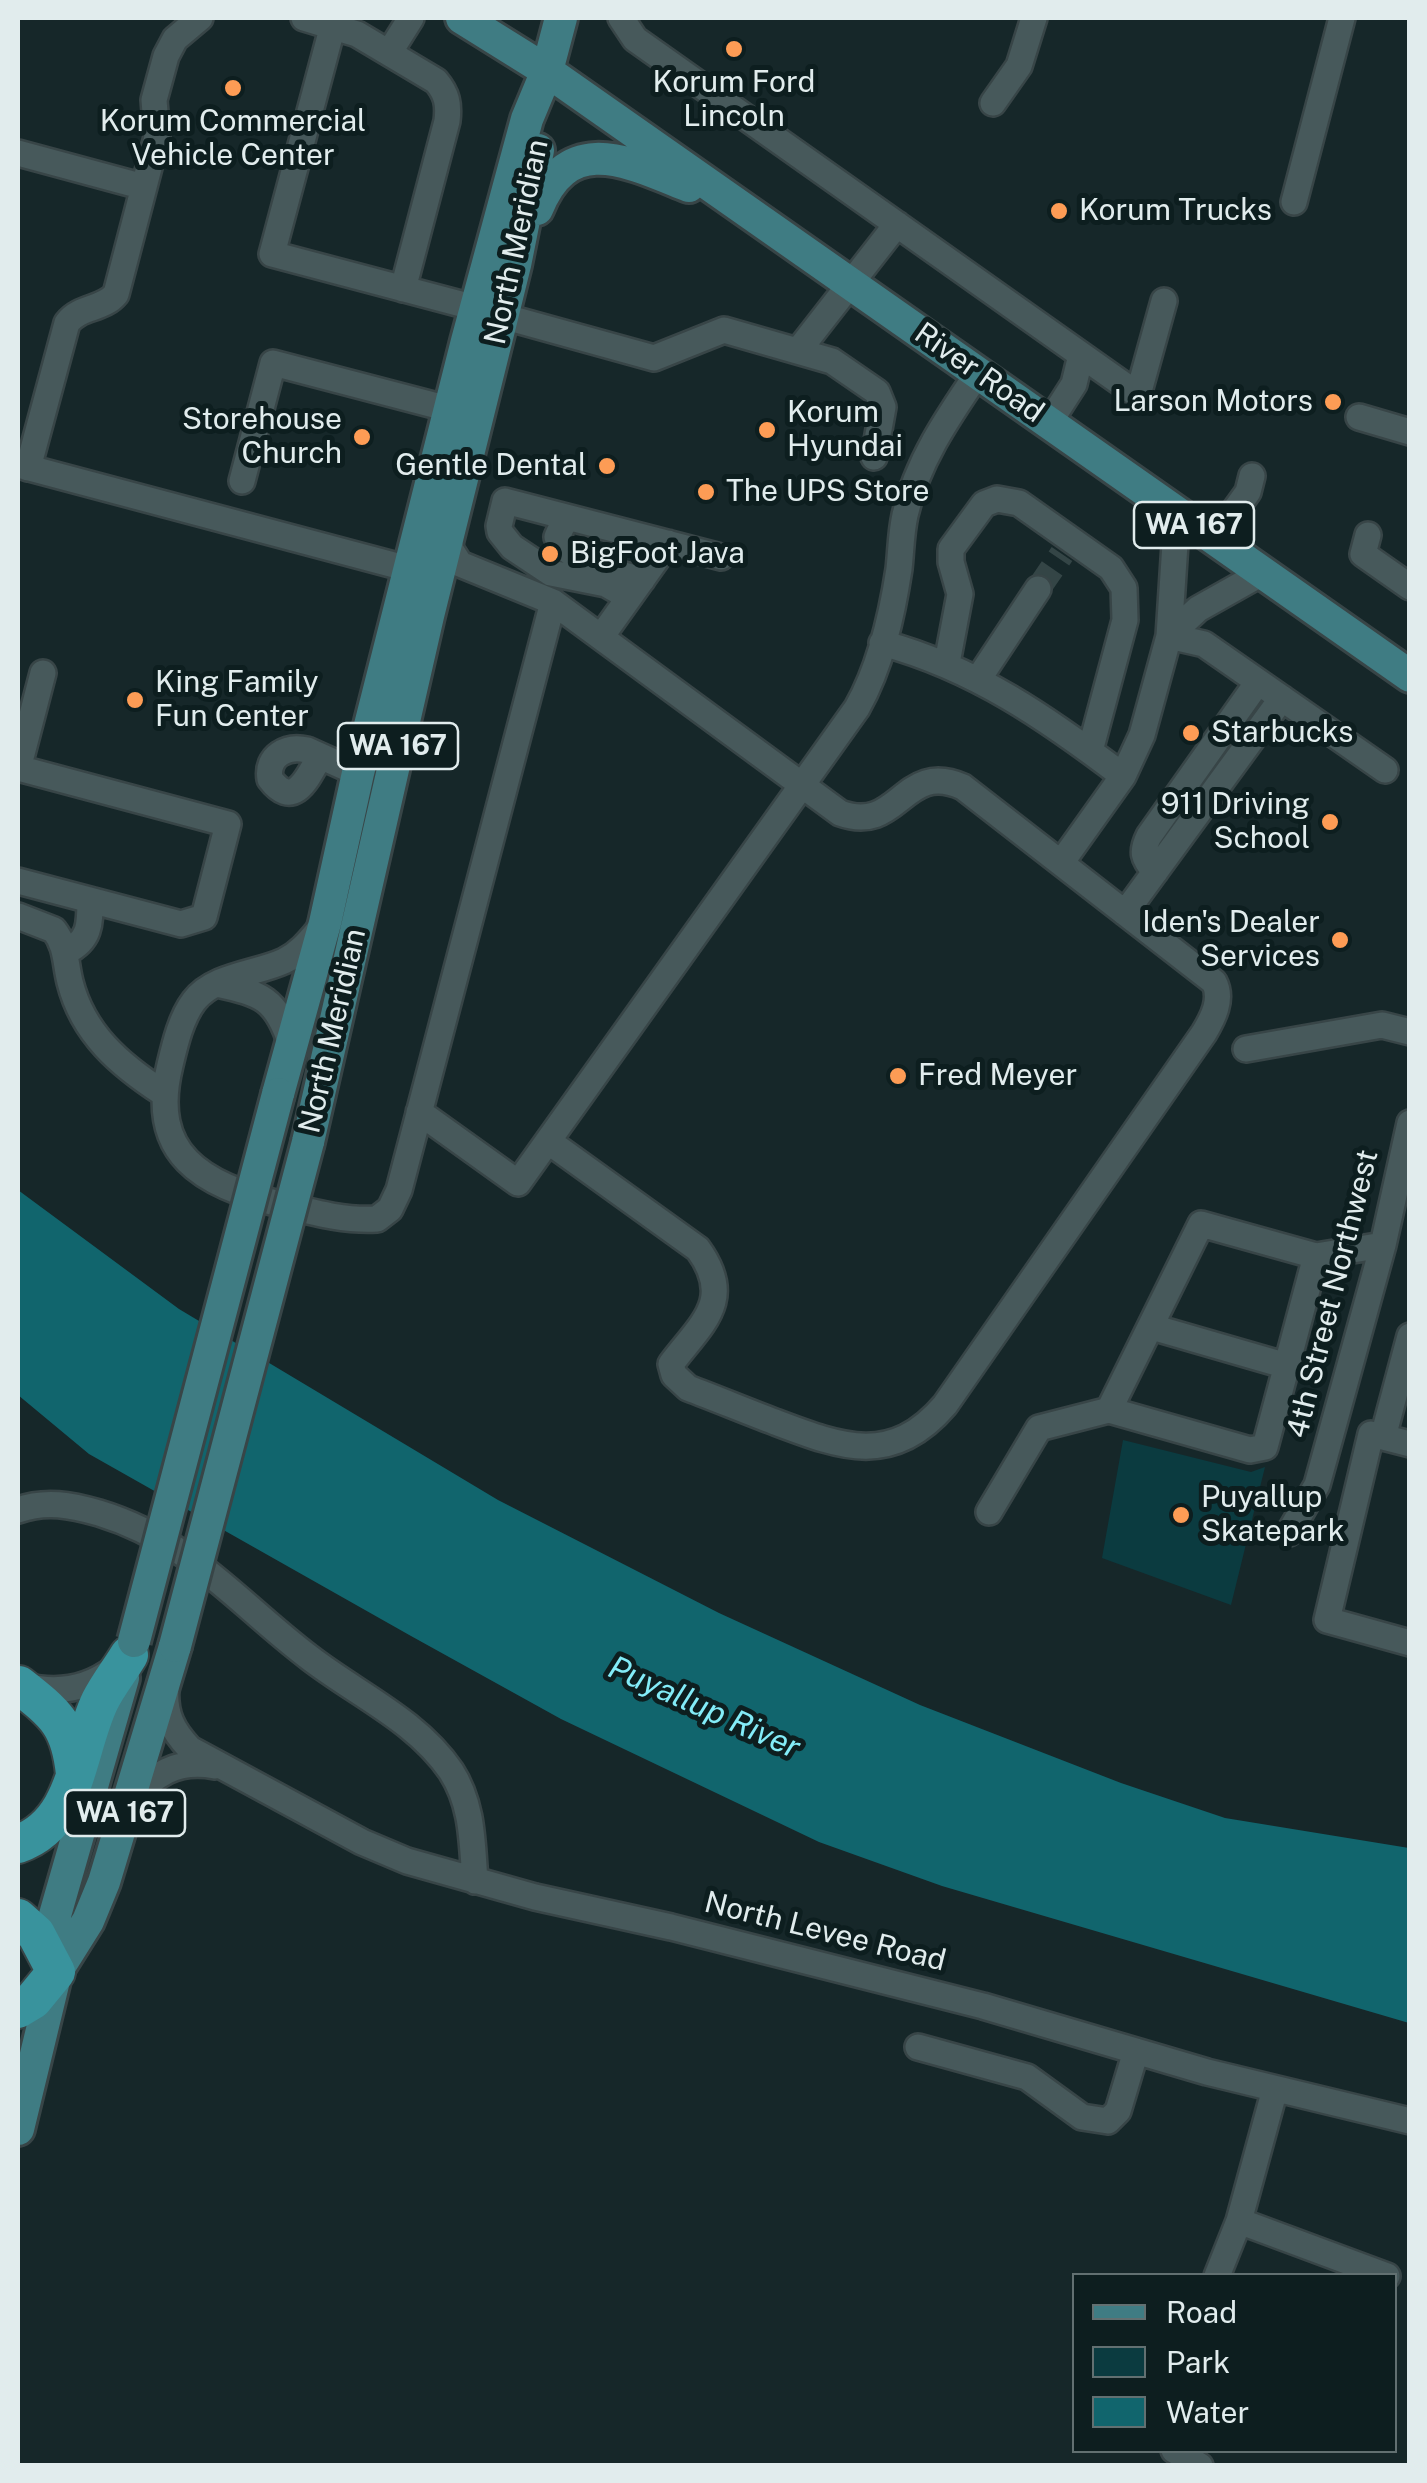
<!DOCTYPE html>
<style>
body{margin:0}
#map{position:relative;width:1427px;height:2483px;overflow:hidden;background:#162729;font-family:"Public Sans",sans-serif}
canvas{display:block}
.frame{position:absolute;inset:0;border:20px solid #e1eced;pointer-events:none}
.legend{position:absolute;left:1072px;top:2273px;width:325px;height:180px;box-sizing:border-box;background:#0d1e1f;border:2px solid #627071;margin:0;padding:12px 18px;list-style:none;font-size:30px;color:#e1eced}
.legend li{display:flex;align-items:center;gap:20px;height:50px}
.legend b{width:50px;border:2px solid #627071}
</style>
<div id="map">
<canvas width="1427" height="2483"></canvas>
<div class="frame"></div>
<ul class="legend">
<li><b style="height:12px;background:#3f7c83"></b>Road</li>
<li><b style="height:28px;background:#0b3b40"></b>Park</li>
<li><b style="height:28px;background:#11656d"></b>Water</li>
</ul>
</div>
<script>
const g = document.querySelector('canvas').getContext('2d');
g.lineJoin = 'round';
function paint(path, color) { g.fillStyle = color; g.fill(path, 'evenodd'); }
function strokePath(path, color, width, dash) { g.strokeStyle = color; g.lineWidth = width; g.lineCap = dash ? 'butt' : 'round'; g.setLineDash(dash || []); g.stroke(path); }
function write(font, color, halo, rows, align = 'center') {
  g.font = font + ' "Public Sans",sans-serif'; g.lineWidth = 10; g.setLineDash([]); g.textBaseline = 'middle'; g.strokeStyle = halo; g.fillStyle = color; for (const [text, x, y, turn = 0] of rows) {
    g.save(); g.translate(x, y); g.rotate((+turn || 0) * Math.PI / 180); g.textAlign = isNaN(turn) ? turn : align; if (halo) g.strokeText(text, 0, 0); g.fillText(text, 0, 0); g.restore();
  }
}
paint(new Path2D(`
 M1123,1440L1251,1472L1265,1467L1231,1605L1102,1558Z`), '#0b3b40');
paint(new Path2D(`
 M18,1190L179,1309L498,1500L719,1613L920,1705L1121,1783L1225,1818L1409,1848V2023L942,1886L819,1842L561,1719L411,1636L89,1454L18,1395Z`), '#11656d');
strokePath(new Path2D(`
 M1038,589L1062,554`), '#344546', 25, [25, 12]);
const minor = new Path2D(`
 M304,18L357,34L436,81C447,94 449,104 447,121L403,289
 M621,18L635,39L1138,395L1164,301
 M333,25L272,254L476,308
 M389,53L411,18
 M993,103L1019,66L1034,18
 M18,153L144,187
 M1294,202L1342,18
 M502,316L654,358L724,330L832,361L877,392L883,407L874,457
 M798,351L897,224
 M1359,417L1410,432
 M1049,423L1074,384L1081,355
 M18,465L409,569
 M28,468L67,323C80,306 103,310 116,294L157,137L154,100L166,56L175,39L200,18
 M242,481L273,363L449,409
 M566,517L557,537C573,565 612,571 642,580
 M448,532L451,550L460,564L553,602L840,813C900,835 902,760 963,787L1214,982C1223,999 1213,1018 1204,1033L945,1405C892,1467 841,1447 775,1422C746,1411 717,1399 688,1388L674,1375L671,1364C702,1323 735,1300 698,1249L548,1141
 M1368,535L1363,554L1410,587
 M1214,539L1248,492L1252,476
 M629,597L606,584L551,573L512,547L500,532L499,526L505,501L721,557
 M1169,636L1204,644L1385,770
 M1169,636L1198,609L1262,573
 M601,637L668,543
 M882,643C975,668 1048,719 1123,776
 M947,663L960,594L951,562V549L984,504L997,499L1019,503L1111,568L1124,588L1125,620L1090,751
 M979,678L1038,589
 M320,756C308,777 294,811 270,779C266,756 287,745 307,750L358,773
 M18,768L228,824L204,917L181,924L18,881
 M18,769L43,673
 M1061,863L1123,776L1142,735L1169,636L1177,513
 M1155,872C1143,858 1141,852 1149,836L1258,682
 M1125,913L1282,698
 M18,916L54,930C67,947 65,962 70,982C83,1034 120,1065 163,1093
 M323,925C311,939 301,953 284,961C256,974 214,975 194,1001C181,1018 175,1044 170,1065C148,1155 202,1184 279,1204C312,1212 343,1221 377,1219L390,1209L399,1190L553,602
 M66,952C90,940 90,925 90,900
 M217,984C262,994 276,998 291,1044
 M1246,1049L1382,1025L1410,1032
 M419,1112L518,1183L857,708C881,666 892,615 899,569C901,551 901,533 905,515C917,462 948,417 978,373
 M1316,1256L1265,1447L1250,1450L1109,1410L1201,1224L1316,1256L1383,1245
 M1152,1327L1287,1366
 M1383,1437L1410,1336
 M1410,1444L1371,1434L1327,1620L1410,1643
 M18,1510C46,1500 71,1505 99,1513C191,1541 236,1602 310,1658C358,1695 416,1720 451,1771C473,1805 472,1842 475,1881
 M989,1512L1039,1428L1109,1410
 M1289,1533L1317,1485L1383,1245L1410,1123
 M25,1686C57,1694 88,1689 114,1669
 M166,1687C164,1714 172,1730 190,1749L362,1842L407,1861L535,1897L671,1927L983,2006L1207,2072L1410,2121
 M130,1803C153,1774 177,1759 215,1766
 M918,2047L1027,2077L1082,2117L1108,2121L1118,2111L1136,2051
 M1239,2221L1387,2276
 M1217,2276L1239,2221L1275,2089
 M1174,2450L1200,2466`);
const major = new Path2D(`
 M462,18L547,71L1410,676
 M537,209C569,130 628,162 689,186
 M278,1094L325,923L358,773L467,341L527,119L547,71L561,18
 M308,1142L428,616L515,265L538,150
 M56,1972L88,1921L104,1882L175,1646
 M18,2129L56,1972L55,1915L123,1678`);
const highway = new Path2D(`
 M19,1685C56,1714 70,1725 75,1774
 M18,1844C78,1823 76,1751 100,1701C108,1685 120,1670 129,1655
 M18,1918L36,1934L56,1972L33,2000L18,2009`);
strokePath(minor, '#384547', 30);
strokePath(major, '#384547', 38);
strokePath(highway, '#384547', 42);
strokePath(minor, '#47595b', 25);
strokePath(major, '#3f7c83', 32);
strokePath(highway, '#39939d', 38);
const majorBridge = new Path2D(`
 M134,1641L278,1094
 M175,1646L308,1142`);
strokePath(majorBridge, '#384547', 38, []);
strokePath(majorBridge, '#3f7c83', 32);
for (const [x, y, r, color] of [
 [734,49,10,"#fd9c55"],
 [233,88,10,"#fd9c55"],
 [1059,211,10,"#fd9c55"],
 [1333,402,10,"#fd9c55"],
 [767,430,10,"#fd9c55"],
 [362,437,10,"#fd9c55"],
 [607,466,10,"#fd9c55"],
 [706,492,10,"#fd9c55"],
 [550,554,10,"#fd9c55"],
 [135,700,10,"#fd9c55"],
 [1191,733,10,"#fd9c55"],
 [1330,822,10,"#fd9c55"],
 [1340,940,10,"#fd9c55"],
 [898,1076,10,"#fd9c55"],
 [1181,1515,10,"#fd9c55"]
]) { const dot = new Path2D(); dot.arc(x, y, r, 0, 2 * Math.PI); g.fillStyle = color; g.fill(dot); strokePath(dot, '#0d1e1f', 4); }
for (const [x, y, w] of [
 [1194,525,120],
 [398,746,120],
 [125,1813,120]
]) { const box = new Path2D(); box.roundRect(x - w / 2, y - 23, w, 46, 8); g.fillStyle = '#0d1e1f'; g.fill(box); strokePath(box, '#e1eced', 2.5); }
write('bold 28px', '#e1eced', null, [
 ["WA 167",1194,525],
 ["WA 167",398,746],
 ["WA 167",125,1813]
]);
write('30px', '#e1eced', '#0d1e1f', [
 ["Korum Ford",734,83,"center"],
 ["Lincoln",734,117,"center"],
 ["Korum Commercial",233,122,"center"],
 ["Vehicle Center",233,156,"center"],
 ["Korum Trucks",1079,211],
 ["Larson Motors",1313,402,"right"],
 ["Korum",787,413],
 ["Hyundai",787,447],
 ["Storehouse",342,420,"right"],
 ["Church",342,454,"right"],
 ["Gentle Dental",587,466,"right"],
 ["The UPS Store",726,492],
 ["BigFoot Java",570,554],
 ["King Family",155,683],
 ["Fun Center",155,717],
 ["Starbucks",1211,733],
 ["911 Driving",1310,805,"right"],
 ["School",1310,839,"right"],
 ["Iden's Dealer",1320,923,"right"],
 ["Services",1320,957,"right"],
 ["Fred Meyer",918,1076],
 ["Puyallup",1201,1498],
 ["Skatepark",1201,1532]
], 'left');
write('30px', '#e1eced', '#0d1e1f', [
 ["North Meridian",517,242,-78],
 ["River Road",979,373,35],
 ["North Meridian",333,1031,-77],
 ["4th Street Northwest",1333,1294,-76],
 ["North Levee Road",825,1932,14]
]);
write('italic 32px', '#83ecf8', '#0d1e1f', [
 ["Puyallup River",704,1708,24]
]);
</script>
